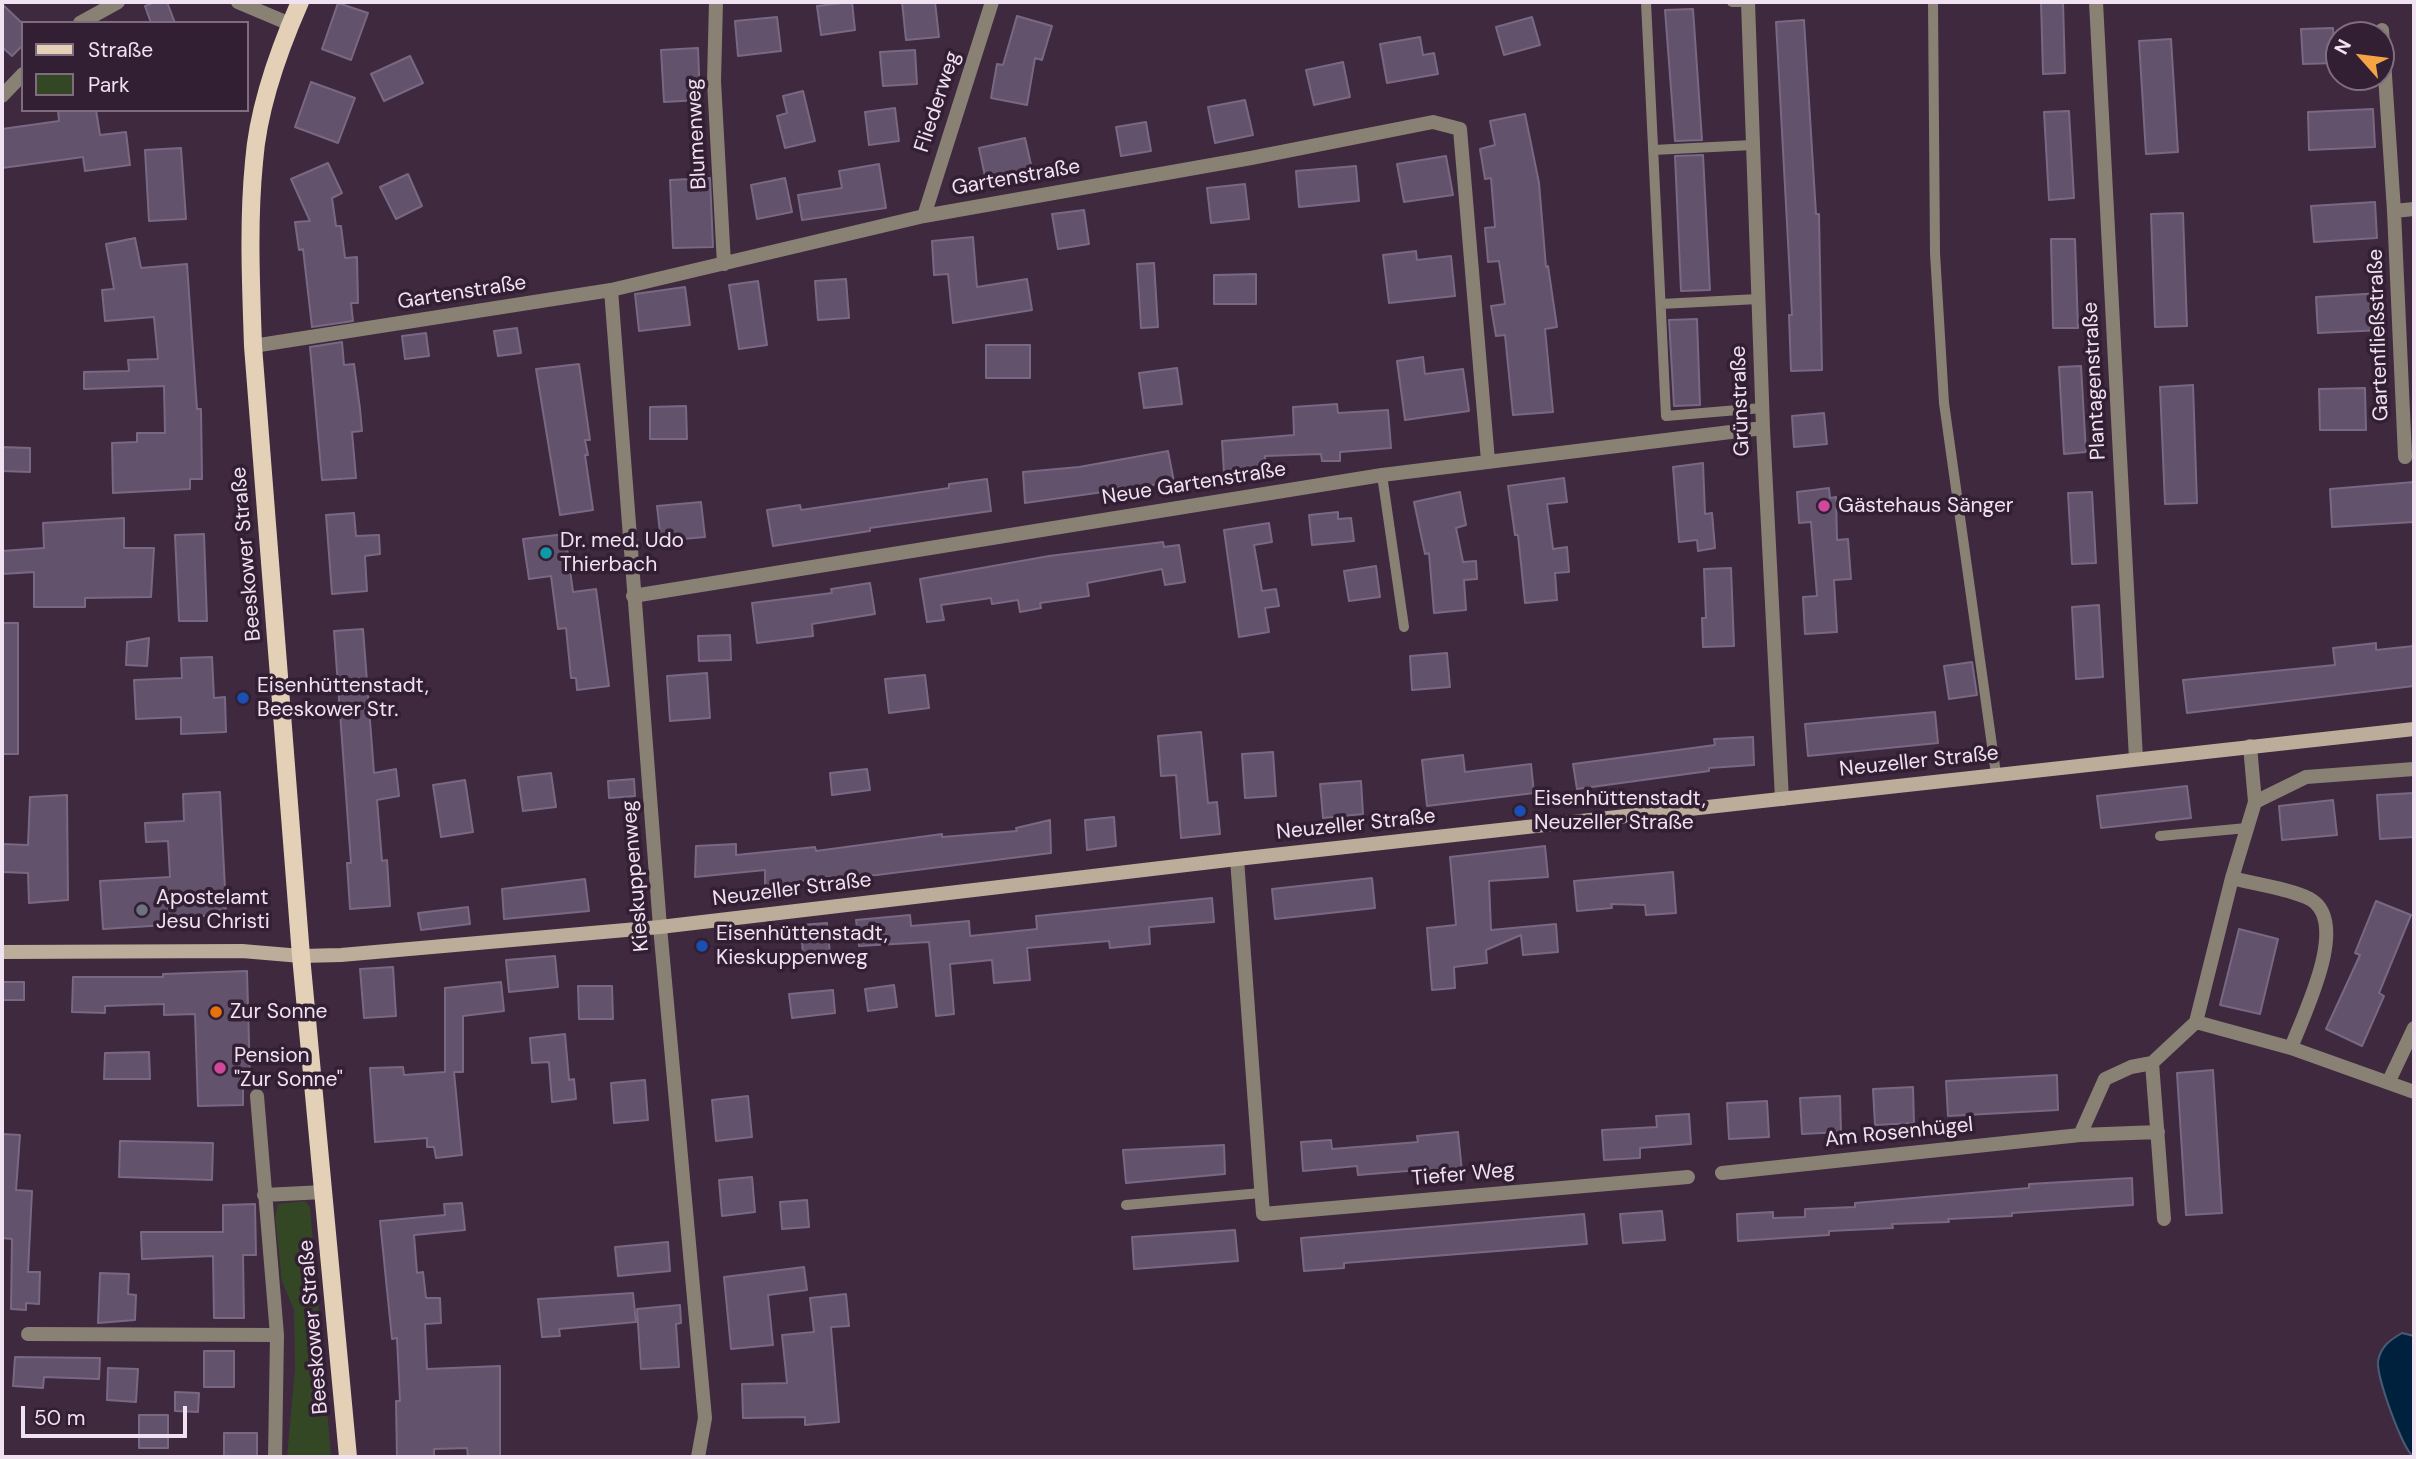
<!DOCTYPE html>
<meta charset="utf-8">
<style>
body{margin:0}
#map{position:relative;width:2416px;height:1459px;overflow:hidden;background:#3e293f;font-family:"DM Sans",sans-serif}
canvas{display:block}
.frame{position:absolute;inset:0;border:4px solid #f0e2f0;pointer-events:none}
.legend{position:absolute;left:21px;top:21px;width:228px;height:91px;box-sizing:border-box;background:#331f34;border:2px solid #7f6d7f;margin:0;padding:9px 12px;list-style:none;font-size:21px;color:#f0e2f0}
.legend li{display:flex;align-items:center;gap:14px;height:35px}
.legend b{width:35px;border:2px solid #7f6d7f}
.north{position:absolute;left:2325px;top:21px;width:70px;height:70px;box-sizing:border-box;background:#331f34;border:2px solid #7f6d7f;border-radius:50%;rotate:298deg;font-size:19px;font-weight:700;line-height:28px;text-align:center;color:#f0e2f0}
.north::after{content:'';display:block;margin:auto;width:24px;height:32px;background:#f4a444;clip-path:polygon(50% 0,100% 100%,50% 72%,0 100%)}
.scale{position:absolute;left:21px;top:1406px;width:166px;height:32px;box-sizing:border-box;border:4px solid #f0e2f0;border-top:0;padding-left:9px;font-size:21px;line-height:24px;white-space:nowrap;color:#f0e2f0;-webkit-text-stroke:5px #331f34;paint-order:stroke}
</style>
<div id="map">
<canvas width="2416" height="1459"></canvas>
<div class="frame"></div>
<ul class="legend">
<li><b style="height:9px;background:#e3d0b7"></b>Straße</li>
<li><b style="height:19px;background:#344725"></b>Park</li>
</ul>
<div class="north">N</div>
<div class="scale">50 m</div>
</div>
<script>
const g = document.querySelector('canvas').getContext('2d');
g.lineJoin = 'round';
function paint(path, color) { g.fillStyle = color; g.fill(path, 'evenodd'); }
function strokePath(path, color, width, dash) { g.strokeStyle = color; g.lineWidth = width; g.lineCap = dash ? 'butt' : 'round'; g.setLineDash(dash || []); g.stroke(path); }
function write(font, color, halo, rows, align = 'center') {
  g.font = font + ' "DM Sans",sans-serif'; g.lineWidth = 7; g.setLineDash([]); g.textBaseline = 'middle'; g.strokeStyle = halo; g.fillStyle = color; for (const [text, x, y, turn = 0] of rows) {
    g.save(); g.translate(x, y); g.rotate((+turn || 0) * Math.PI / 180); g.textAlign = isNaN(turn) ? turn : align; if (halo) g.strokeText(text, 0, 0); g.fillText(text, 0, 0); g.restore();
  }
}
paint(new Path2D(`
 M305,1201L310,1207L331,1457H287L295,1370L294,1310L282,1281L275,1217L278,1204Z`), '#344725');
const water = new Path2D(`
 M2402,1333L2414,1336V1457C2403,1451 2376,1376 2378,1361C2381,1346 2390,1340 2402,1333Z`);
paint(water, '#00213e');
strokePath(water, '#485b73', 2);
const building = new Path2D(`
 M156,2H167L175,23H151L145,6Z
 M852,2L855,30L821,35L817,6Z
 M902,2H935L939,37L906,40Z
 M2041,2H2063L2065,73L2043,74Z
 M338,3L368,13L351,60L322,49Z
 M2,4L23,24V45L12,56L2,47Z
 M1693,9L1702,140L1675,141L1665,10Z
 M1017,16L1052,26L1042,60L1035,58L1027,105L991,98L997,64L1003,65Z
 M777,17L781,51L738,56L735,21Z
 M1532,17L1540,45L1504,55L1496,27Z
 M1804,20L1816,214H1819L1822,370L1791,371L1789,315H1792L1776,22Z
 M2333,28L2335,63L2303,64L2301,29Z
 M1420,37L1423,55L1434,53L1438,74L1387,83L1380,44Z
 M2171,39L2178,152L2146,154L2139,41Z
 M698,48L700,100L664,102L661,50Z
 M915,50L917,84L883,86L880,52Z
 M410,56L423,83L384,101L371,74Z
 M1343,62L1350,97L1314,105L1306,70Z
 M311,82L355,98L338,143L295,127Z
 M803,91L815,141L785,148L777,116L787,113L783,96Z
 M1245,100L1253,135L1215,143L1208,107Z
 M895,108L899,141L869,145L865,112Z
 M2373,109L2375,147L2309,150L2308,112Z
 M58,110H96L100,135L126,132L130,165L85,171L83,157L2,168V129L59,121Z
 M2069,111L2074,198L2049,200L2044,112Z
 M1525,114L1539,183L1546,267L1548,266L1557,327L1545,329L1553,412L1513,415L1505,335L1496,336L1491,306L1505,304L1499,261L1488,262L1485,228L1495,227L1491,178L1485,179L1480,149L1495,145L1490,121Z
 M1146,122L1151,151L1121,156L1116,127Z
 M1025,138L1034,178L1004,184L1003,178L986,181L979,148Z
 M181,148L186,219L149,221L145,150Z
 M1703,155L1710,290L1681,291L1675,156Z
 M1446,156L1453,195L1404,202L1397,164Z
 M328,163L342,193L332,198L336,226H341L345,258L357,257L358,303H351L353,321L312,327L303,249L299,250L295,222L310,221L291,179Z
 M879,164L886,208L802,220L798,195L842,188L839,171Z
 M1356,166L1359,201L1299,207L1296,171Z
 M408,174L422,206L396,219L380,187Z
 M710,178L713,247L673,248L670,180Z
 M785,178L792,212L757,219L751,185Z
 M1245,184L1249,219L1211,223L1207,188Z
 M2375,202L2377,238L2314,242L2311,206Z
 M1084,210L1089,244L1058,249L1052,214Z
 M2183,213L2187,326L2155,327L2151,214Z
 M973,237L977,287L1027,279L1032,310L953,323L948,274L934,275L932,241Z
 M135,238L141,268L187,264L197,409H201L202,479H190V489L113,493L112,443L137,442V433H165L164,386L84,389V372L129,371L128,360L158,359L154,317L105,321L102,290L114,289L106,244Z
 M2051,239H2075L2078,328H2053Z
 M1416,251L1417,260L1451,256L1455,296L1389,303L1383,255Z
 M1154,263L1158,327L1141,328L1137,264Z
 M1256,274V304H1214V275Z
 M846,279L849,318L818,320L815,281Z
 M758,281L767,345L739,349L729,285Z
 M685,287L690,325L639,331L635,294Z
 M2381,293L2383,330L2318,333L2316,297Z
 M1697,319L1700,405L1674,406L1669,320Z
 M517,328L521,353L498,356L494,331Z
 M426,333L429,356L405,359L402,336Z
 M342,342L344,365L354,364L360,409L362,431L352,432L356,478L322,480L310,347Z
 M986,345H1030V378H986Z
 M1423,357L1425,374L1463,369L1469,411L1405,420L1397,361Z
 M579,364L590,440H585L588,455H585L593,510L560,515L536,369Z
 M2081,366L2086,452L2064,454L2059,367Z
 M1177,368L1182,404L1144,408L1139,373Z
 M2193,385L2197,503L2165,504L2160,387Z
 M2365,388L2366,430H2320L2319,389Z
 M1337,404L1338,413L1388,410L1391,448L1340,452V461H1322L1321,454L1265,456L1266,470L1224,473L1222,441L1294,435L1293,407Z
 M686,406L687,439H650V407Z
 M1824,413L1827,444L1794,447L1792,416Z
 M2,447L30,448V472L2,471Z
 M1168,451L1174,482L1025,503L1023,472L1079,467Z
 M1703,463L1705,514L1712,513L1715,548L1698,551L1697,540L1679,542L1673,467Z
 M1564,478L1567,502L1547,504L1553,549L1567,547L1569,572L1555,573L1557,600L1525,603L1518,535H1515L1508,486Z
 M987,479L991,511L870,528V531L773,546L767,510L800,505L801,510L949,488V484Z
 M2414,482V522L2332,527L2330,489Z
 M1829,488L1830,498L1836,497L1837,540L1848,539L1851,579L1834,580L1837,632L1805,634L1803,597L1817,596L1811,522L1799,523L1797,492Z
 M1460,492L1466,525L1456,528L1463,562L1476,561L1477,579L1464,580L1466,610L1434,613L1429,553L1425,554L1414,502Z
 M2092,492L2096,563L2072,564L2068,493Z
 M701,502L705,537L661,541L657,506Z
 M1338,512V519L1351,518L1354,541L1312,545L1309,515Z
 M354,513L356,536L379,535L380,554L365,556L367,591L332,594L326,515Z
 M124,518V548H154L151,597L85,598V607H34V572L2,574V551L44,548L43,523Z
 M1269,523L1272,542L1254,545L1262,591L1276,589L1279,606L1265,608L1269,632L1239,637L1224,530Z
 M204,534L207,621H179L175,535Z
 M565,534L573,592L596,589L609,686L577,690L576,678H571L566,628L558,629L551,576L529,579L523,539Z
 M1163,542L1164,547L1179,545L1185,582L1165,585L1162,569L1087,583L1089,596L1040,603L1041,608L1020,612L1018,600L992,604L991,598L941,605L944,620L927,622L920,579L1049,556Z
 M1376,566L1380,597L1349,601L1344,571Z
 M1731,568L1734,646L1703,647L1702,618H1706L1704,569Z
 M870,583L875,614L812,624L813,636L757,643L752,603L832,593L831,589Z
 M2099,605L2103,677L2076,679L2072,607Z
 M2,623H18V754H2Z
 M363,629L374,773L396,769L399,796L377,800L382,861L387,860L390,906L350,909L347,863H351L334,631Z
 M730,635L731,660L699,661L698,636Z
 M149,638L147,666L126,665L127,642Z
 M2376,643V650L2414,646V686L2187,713L2183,680L2335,665L2333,648Z
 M1447,653L1450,687L1412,690L1410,656Z
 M212,657L214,698L225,697L226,732L181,734V717L136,719L134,680L182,678L181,658Z
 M1972,662L1977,695L1949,699L1944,666Z
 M707,673L710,718L670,721L667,676Z
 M925,675L929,708L889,713L885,679Z
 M1935,712L1938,743L1808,756L1805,724Z
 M1201,732L1208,803L1217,802L1220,834L1181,838L1176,775L1161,776L1158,736Z
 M1753,737L1754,765L1709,768V771L1577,789L1573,764L1715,745L1714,739Z
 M1273,752L1276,796L1245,798L1242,754Z
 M1463,755L1465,772L1531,764L1534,793L1427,806L1422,760Z
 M867,769L870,790L832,795L830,773Z
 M551,773L556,807L523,811L518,777Z
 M634,779L635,796L609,798L608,781Z
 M465,780L473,832L441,837L433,785Z
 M1361,781L1363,814L1323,818L1320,784Z
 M2187,786L2191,818L2101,828L2097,796Z
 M220,792L226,908L221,915L166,918L167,925L103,929L100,881L170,877L168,841L146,842L145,823L184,821L183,794Z
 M2414,793V837L2380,839L2377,795Z
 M67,795L68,900L29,903L28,873L2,872V844L28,845L30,797Z
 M2333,800L2337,835L2282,840L2279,806Z
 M1114,817L1116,846L1087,850L1085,820Z
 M1050,820L1051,853L877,875L819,878L765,887V870L695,877L696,846L736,844V855L815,847L816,851L942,834V837L1017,831L1016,828Z
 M1545,846L1548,877L1489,881L1491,930L1556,924L1558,952L1523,955L1521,935L1486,950L1487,963L1454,967L1455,988L1432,990L1427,928L1456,925L1450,857Z
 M1673,872L1676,913L1646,915L1645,905L1611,904L1612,908L1577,911L1574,881Z
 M1372,878L1375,908L1275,919L1272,889Z
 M585,879L589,911L504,919L502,889Z
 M1212,898L1214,922L1149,927L1150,944L1110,948L1109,941L1027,948L1030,980L994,983L992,960L950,964L954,1014L936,1016L929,942L859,946L856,920L910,915L911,926L969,921L970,936L1037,929L1036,916Z
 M2376,901L2411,915L2379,993L2384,996L2362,1046L2326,1029L2360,955L2355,953Z
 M468,907L470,924L421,930L418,913Z
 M827,923L830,954L803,956L801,925Z
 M2239,929L2278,939L2260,1014L2220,1005Z
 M555,956L558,987L509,992L506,960Z
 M393,967L396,1016L364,1018L360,969Z
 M247,971L250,1078L243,1079V1105L198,1106L195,1014L164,1015V1004L105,1006V1013L72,1012L73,977H163V974Z
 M2,982H24V1000H2Z
 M501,982L504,1011L463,1016V1072H454L462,1155L436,1158L434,1147H427V1138L375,1142L370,1068L403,1067L404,1075L445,1072V988Z
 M894,985L897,1007L868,1011L865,989Z
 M578,986H612L613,1019H579Z
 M833,990L835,1013L792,1018L789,994Z
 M565,1034L569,1080L574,1079L576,1099L552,1102L549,1062L532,1063L530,1038Z
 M149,1052L150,1079H104L105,1053Z
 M2213,1070L2222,1213L2186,1215L2177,1073Z
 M2057,1075L2058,1110L1948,1116L1946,1081Z
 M645,1080L648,1120L614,1123L611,1083Z
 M1913,1087L1914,1123L1875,1125L1873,1089Z
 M748,1096L752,1137L716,1141L712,1100Z
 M1840,1096L1841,1132L1802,1134L1800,1098Z
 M1767,1101L1769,1137L1729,1139L1727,1103Z
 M1689,1114L1691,1144L1640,1148V1158L1604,1160L1602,1130L1657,1127L1656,1116Z
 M1458,1132L1462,1172L1421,1176L1420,1170L1358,1175L1357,1166L1303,1171L1301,1142L1331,1140L1332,1149L1418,1142L1417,1136Z
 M2,1134L20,1135L16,1190L32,1191L28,1272H40L39,1304L26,1303V1310L11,1309L12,1239L2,1238Z
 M120,1141L213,1143L212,1180L119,1177Z
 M1224,1145L1225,1174L1126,1183L1123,1150Z
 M752,1177L755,1212L722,1216L719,1180Z
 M2132,1178L2133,1205L2012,1213V1216L1948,1219L1949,1222L1892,1224L1893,1228L1829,1231V1235L1738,1241L1737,1214L1773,1212V1218L1805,1217V1209L1855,1207V1203L2029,1188V1184Z
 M807,1200L809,1227L782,1229L780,1202Z
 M462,1203L465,1230L414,1235L417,1273L423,1272L426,1298H440L441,1323L425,1324L427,1369L500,1366V1457H468L467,1448L434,1449V1456L397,1457L396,1401H400L397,1338L392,1339L380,1221L445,1215L444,1204Z
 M255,1204L256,1255H243L244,1318H214L213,1256L142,1259L141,1232H223V1205Z
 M1662,1211L1665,1240L1623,1243L1620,1214Z
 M1584,1214L1587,1244L1344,1263V1268L1304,1271L1301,1238Z
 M1235,1230L1238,1261L1134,1269L1132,1237Z
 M668,1242L670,1271L618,1276L615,1247Z
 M804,1267L807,1290L768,1295L773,1345L731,1349L724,1277Z
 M100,1273L129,1274L128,1294L136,1295L135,1320L98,1323Z
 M633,1293L636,1322L559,1329L560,1336L542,1337L538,1299Z
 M846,1294L849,1326L831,1327L839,1422L805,1425V1417L743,1418L742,1384L787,1383L782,1335L814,1332L810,1298Z
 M680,1305L681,1323L676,1324L679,1367L641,1369L637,1309Z
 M204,1351H234V1387H204Z
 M15,1357L100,1358L99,1379L44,1377L43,1388L13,1386Z
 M108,1368L138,1369L136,1402L107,1400Z
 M175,1392L199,1393L198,1412L175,1411Z
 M139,1415H168V1448H139Z
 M224,1433H257V1457H224Z`);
paint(building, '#62526c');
strokePath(building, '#796883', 2);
strokePath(new Path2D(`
 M1646,2L1666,416L1762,408
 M1732,2H1749
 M1933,2L1935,253L1944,403L1996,774
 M1653,150L1753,145
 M1661,304L1758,299
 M1382,475L1404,627
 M2160,836L2247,828
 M1126,1205L1261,1193`), '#8a8175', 10);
strokePath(new Path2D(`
 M238,2L290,24
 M716,2L714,81L724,264
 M1748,2L1763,428L1782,799
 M2096,2L2136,759
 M80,23L118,2
 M2382,30L2394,211L2414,209
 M2,96L23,74
 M2394,211L2405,457
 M924,216L992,2
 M611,290L660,927L705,1418L698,1457
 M253,346L611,290L924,216L1251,158L1433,122L1460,129L1488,461
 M633,596L1382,475L1763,428
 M2255,802L2306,777L2414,769
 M1237,859L1263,1214L1688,1177
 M2232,878C2254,884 2291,889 2310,899C2351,922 2303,1015 2291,1048
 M2196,1022L2291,1048L2414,1092
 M2152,1063L2164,1219
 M2389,1081L2414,1028
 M257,1096L277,1335L275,1457
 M2080,1135L2158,1132
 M1722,1173L2080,1135L2105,1079L2131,1067L2152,1063L2196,1022L2232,878L2255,802L2250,746
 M264,1195L324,1192
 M28,1334L277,1335`), '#8a8175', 14);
strokePath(new Path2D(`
 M2,952L242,951L301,956L341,955L660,927L1237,859L2414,729`), '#bcad9a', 14);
strokePath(new Path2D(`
 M300,2C278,52 258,108 254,162C248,223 251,285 253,346L301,956L348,1457`), '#e3d0b7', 18);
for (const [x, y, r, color] of [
 [1824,506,7,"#d1479c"],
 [546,553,7,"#0f9aa8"],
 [243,698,7,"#1a4fb4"],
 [1520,811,7,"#1a4fb4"],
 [142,910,7,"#6b7280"],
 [702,946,7,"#1a4fb4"],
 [216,1012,7,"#e8710a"],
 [220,1068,7,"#d1479c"]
]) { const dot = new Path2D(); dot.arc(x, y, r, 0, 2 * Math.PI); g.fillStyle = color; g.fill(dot); strokePath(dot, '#331f34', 2.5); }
write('21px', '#f0e2f0', '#331f34', [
 ["Fliederweg",938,102,-72],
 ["Blumenweg",697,134,-93],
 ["Gartenstraße",1016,178,-10],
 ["Gartenstraße",462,293,-9],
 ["Gartenfließstraße",2379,335,-92],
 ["Plantagenstraße",2095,381,-93],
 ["Grünstraße",1741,401,-92],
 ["Neue Gartenstraße",1194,484,-9],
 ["Beeskower Straße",247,554,-95],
 ["Neuzeller Straße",1919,762,-6],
 ["Neuzeller Straße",1356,825,-6],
 ["Kieskuppenweg",636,876,-95],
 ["Neuzeller Straße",792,890,-7],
 ["Am Rosenhügel",1899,1133,-6],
 ["Tiefer Weg",1463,1175,-5],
 ["Beeskower Straße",314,1327,-95]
]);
write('21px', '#f0e2f0', '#331f34', [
 ["Gästehaus Sänger",1838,506],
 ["Dr. med. Udo",560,541],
 ["Thierbach",560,565],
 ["Eisenhüttenstadt,",257,686],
 ["Beeskower Str.",257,710],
 ["Eisenhüttenstadt,",1534,799],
 ["Neuzeller Straße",1534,823],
 ["Apostelamt",156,898],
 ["Jesu Christi",156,922],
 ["Eisenhüttenstadt,",716,934],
 ["Kieskuppenweg",716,958],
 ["Zur Sonne",230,1012],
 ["Pension",234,1056],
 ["\"Zur Sonne\"",234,1080]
], 'left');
</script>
